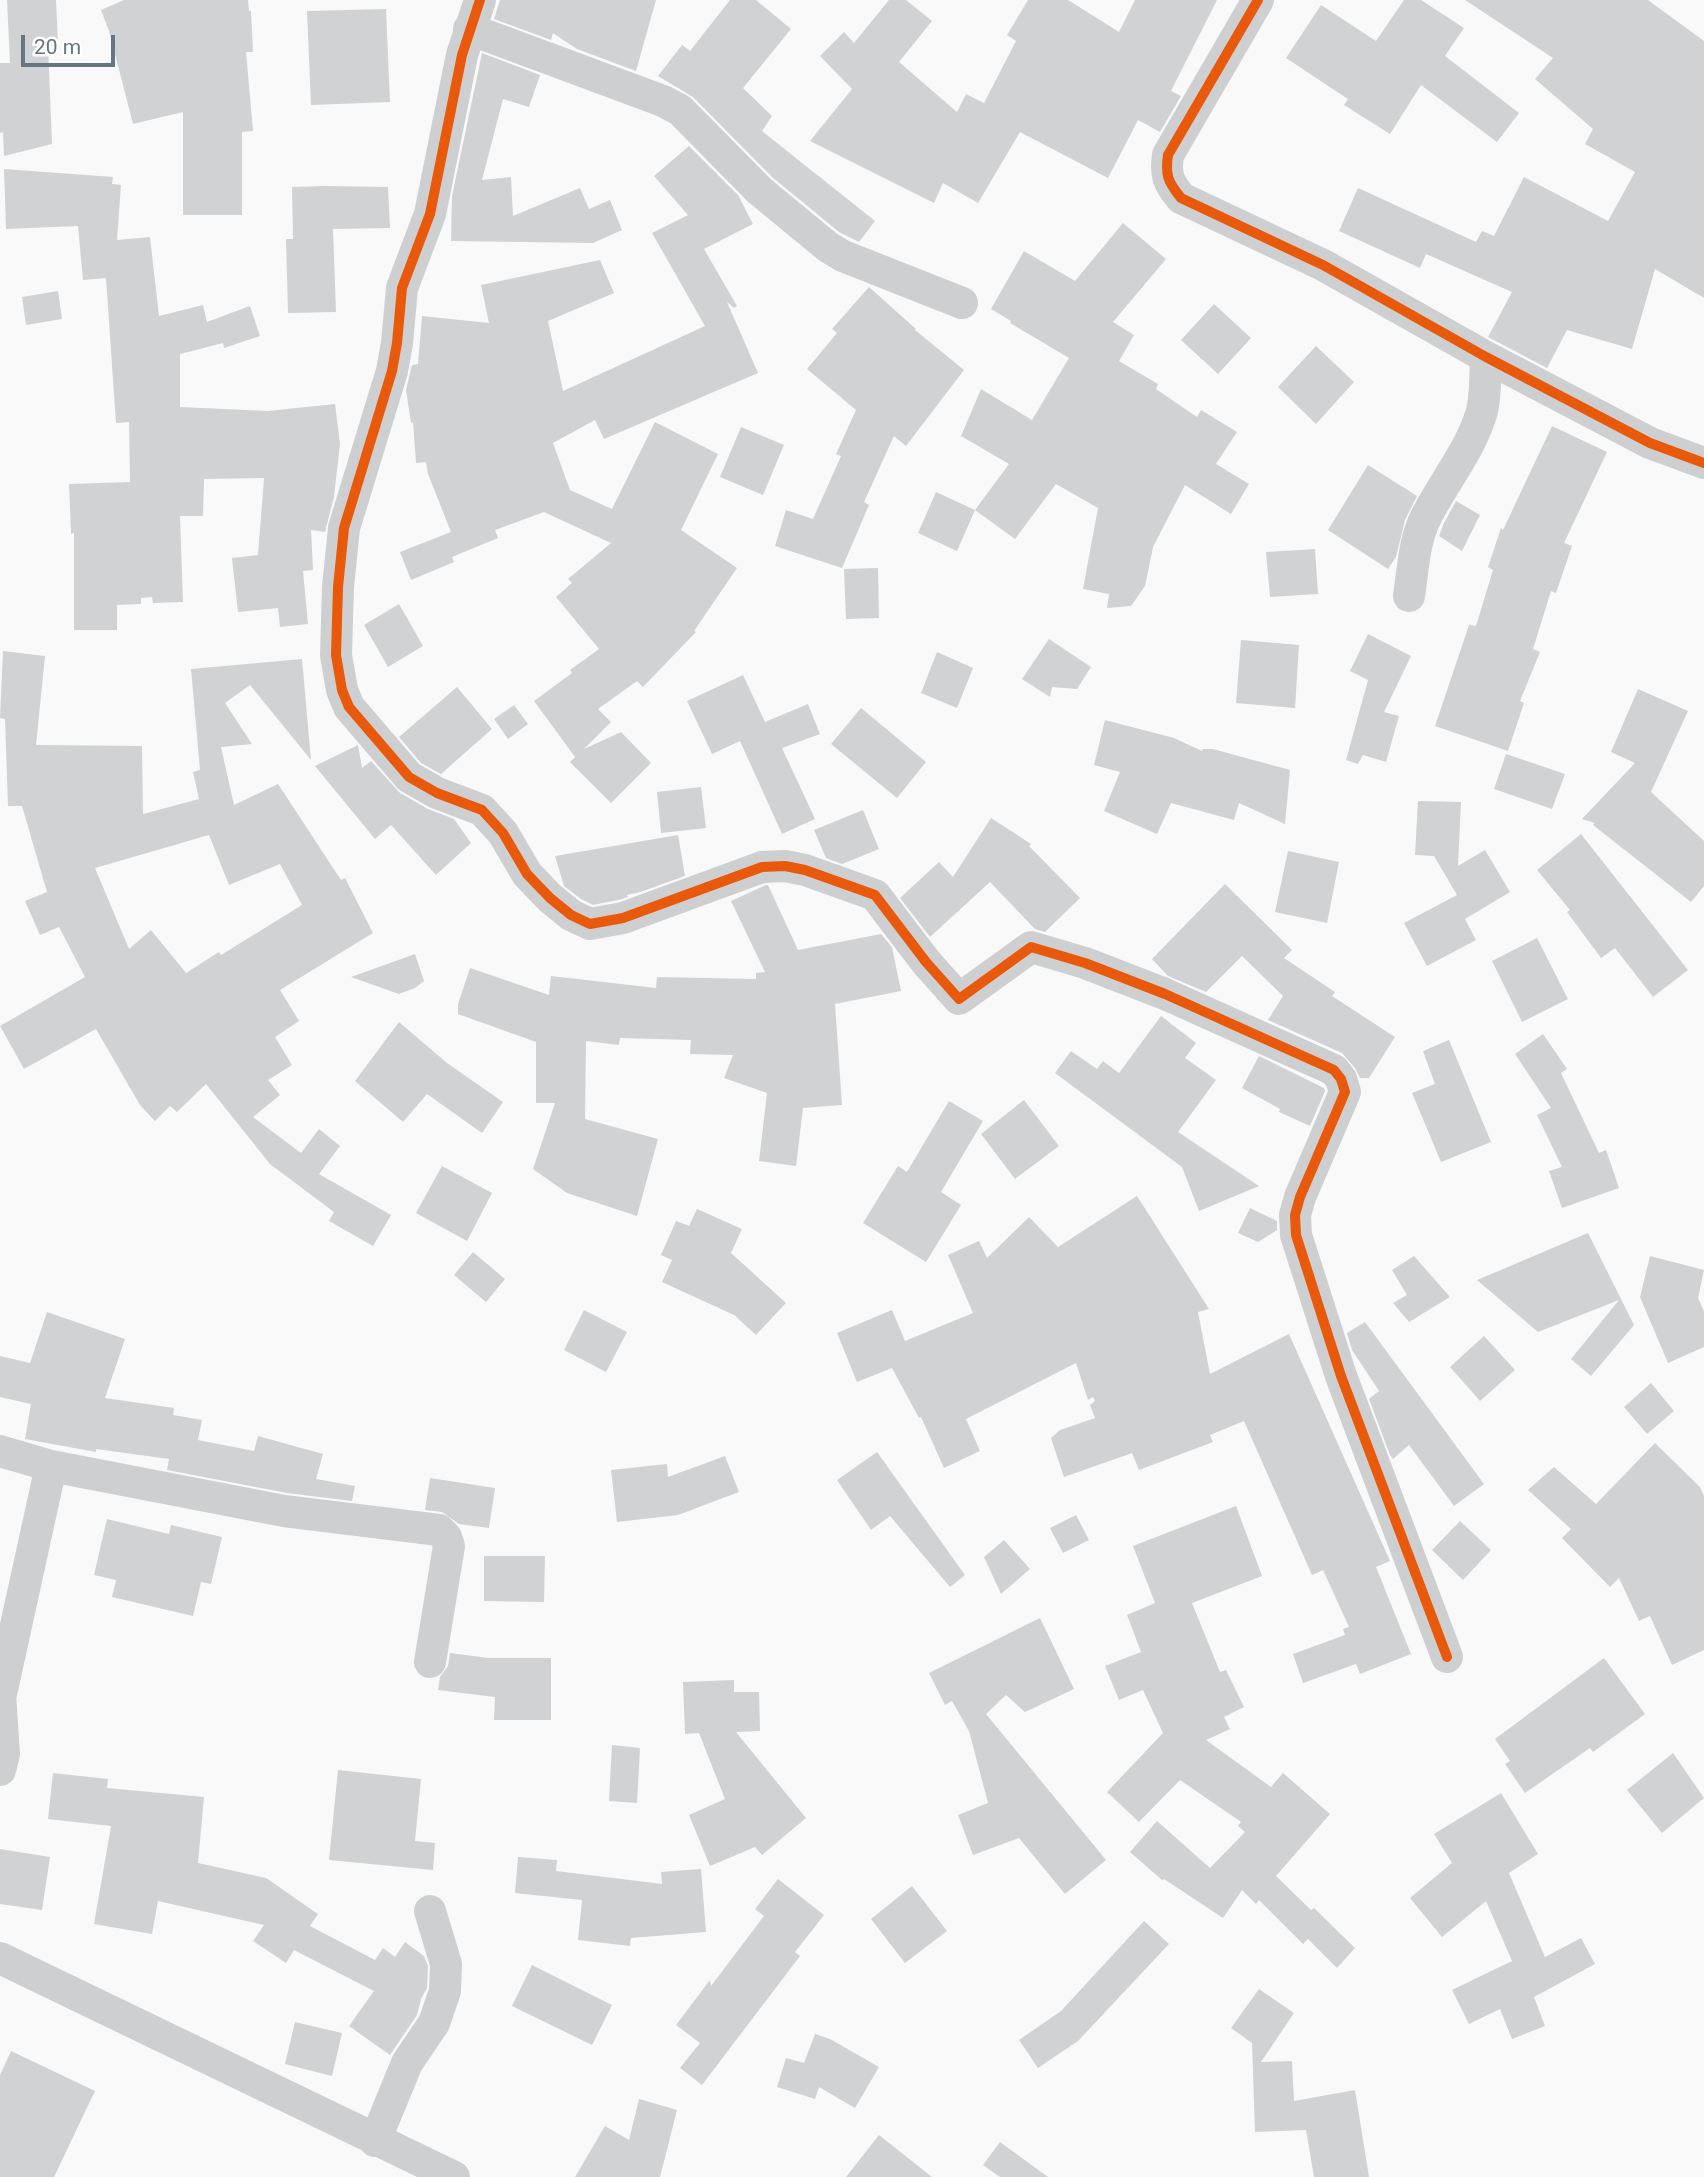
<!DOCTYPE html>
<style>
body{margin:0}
#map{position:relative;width:1704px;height:2177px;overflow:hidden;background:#f9f9f9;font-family:Roboto,sans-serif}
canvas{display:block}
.scale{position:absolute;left:21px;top:35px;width:94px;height:32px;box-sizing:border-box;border:4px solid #657683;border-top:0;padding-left:9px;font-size:21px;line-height:24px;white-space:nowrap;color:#657683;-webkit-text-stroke:5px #fff;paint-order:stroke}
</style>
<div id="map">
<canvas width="1704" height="2177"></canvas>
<div class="scale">20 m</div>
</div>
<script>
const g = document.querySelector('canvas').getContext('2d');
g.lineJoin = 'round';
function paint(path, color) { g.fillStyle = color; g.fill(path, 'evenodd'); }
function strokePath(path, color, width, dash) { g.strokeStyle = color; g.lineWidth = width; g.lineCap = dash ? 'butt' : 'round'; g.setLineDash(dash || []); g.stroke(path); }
paint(new Path2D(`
 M7,0H56L58,45L48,46L52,144L4,156L3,132L0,133V63H10Z
 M124,0H248L249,11H251L253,52H246L253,131L242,132V215H183V112L133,124L109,31L101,10Z
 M500,0H656L636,71L577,49L553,33L551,40L494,19Z
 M730,0H756L791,29L743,88L772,116L762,131L875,221L859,242L839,232L772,177L693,97L658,76L682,45L690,51Z
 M889,0H906L932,21L899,62L957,112L966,94L984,103L1016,41L1007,35L1028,0H1068L1119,32L1135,0H1217L1171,91L1181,96L1160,132L1138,120L1108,178L1020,132L978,203L943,183L934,203L810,141L852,89L820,56L844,32L854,43Z
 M1404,0H1421L1464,28L1445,56L1519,113L1497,142L1421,85L1390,134L1344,105L1348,99L1286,58L1321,5L1376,41Z
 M1465,0H1648L1704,41V298L1655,269L1632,349L1567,330L1547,368L1488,337L1512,292L1426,254L1420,268L1339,231L1358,188L1476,242L1482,231L1494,236L1524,177L1608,221L1635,172L1585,144L1593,129L1535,79L1553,58Z
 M386,9L390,102L311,105L307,11Z
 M482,53L540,75L529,107L503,99L482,180L511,177L513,216L580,188L589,209L610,200L622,230L593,243L451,241L452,196Z
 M689,146L738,195L753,224L704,249L737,306L734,308L727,302L758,373L604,439L595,420L553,443L570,490L612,509L655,422L718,454L681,530L737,568L694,631L696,632L643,687L637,681L598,709L611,722L584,749L621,732L651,763L611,803L570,762L575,757L534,701L572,673L570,670L599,649L556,597L572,583L568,579L611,543L544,512L495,530L498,538L452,557L454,562L411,580L400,552L451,532L428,474L426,462L416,463L413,422L411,423L406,390L412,365L418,364L422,316L489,323L481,285L600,260L614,293L548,321L563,391L705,326L652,233L688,215L654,176Z
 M4,169L113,177L112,184L121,185L117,240L150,237L159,316L203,305L207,322L250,306L260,336L224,348L223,343L180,354V407L268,411L335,404L340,444L334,497L325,532L311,530L313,570L303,571L308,624L280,627L278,608L238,612L232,558L258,555L264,478L204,479L203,516H180L183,602L153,603L152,597L141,598V604L117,605V630H74V533L71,534L69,484L130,482L129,422L116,423L106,278L83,280L78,226L6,229Z
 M325,186L388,187L390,228L333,229L336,312L288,313L286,239H293L292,187Z
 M1123,223L1166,259L1113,322L1134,335L1119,361L1158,384L1156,389L1197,417L1201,410L1237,432L1216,464L1249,484L1231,514L1185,485L1153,547L1145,586L1131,606L1107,608L1109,594L1083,589L1098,508L1056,484L1015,539L975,510L1009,464L961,436L981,389L1032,420L1069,358L1010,323L1011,321L991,309L1024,251L1075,281Z
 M869,287L916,329L915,330L964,370L906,446L894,436L864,502L869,505L842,568L775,546L786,510L813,519L841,456L836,454L856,410L807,369L837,333L832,329Z
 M58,291L62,319L26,325L22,297Z
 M1214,304L1251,338L1218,374L1181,340Z
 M1316,346L1354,382L1316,424L1278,387Z
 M1552,426L1607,452L1564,543L1572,546L1556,593L1551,591L1533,649L1540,652L1520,701L1524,703L1508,751L1435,726L1469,625L1476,626L1493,570L1488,567L1501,528L1503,530Z
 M741,427L784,445L763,495L720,477Z
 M1368,465L1417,496L1405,520L1396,557L1388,569L1328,530Z
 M936,492L975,510L957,551L918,533Z
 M1456,501L1480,515L1462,551L1439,536L1443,525Z
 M1315,549L1318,594L1270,597L1266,552Z
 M878,568L879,618L846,619L844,569Z
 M399,604L423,646L388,667L364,625Z
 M1368,634L1411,656L1384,712L1399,716L1386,762L1363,755L1358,764L1346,760L1368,680L1350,671Z
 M1049,639L1091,667L1077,689L1052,687L1050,697L1022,679Z
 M1241,640L1299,645L1295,708L1236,703Z
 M3,651L45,656L36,745L142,746L143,814L199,799L193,772L200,770L191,669L302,659L311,760L250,685L225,703L252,744L221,747L234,805L278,784L341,880L345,878L373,933L280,990L299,1021L275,1037L292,1065L268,1080L280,1095L253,1117L301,1153L319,1129L340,1146L319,1174L391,1215L373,1246L329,1221L334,1212L270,1164L206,1084L177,1112L170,1106L155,1121L140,1105L96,1029L24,1069L0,1026L85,977L59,927L40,935L25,901L47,892L22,806H8L5,719L0,718ZM209,835L229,885L280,864L302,905L221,955L219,952L186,973L151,930L129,949L95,868Z
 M937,652L973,668L957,708L921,693Z
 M743,675L765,722L808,704L820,734L782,748L815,819L782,834L740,741L712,754L687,701Z
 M457,687L492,729L441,774L421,763L399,737Z
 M1638,689L1688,711L1651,792L1704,841V886L1691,902L1593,825L1595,823L1582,819L1635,763L1611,752Z
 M514,705L528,724L508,739L494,719Z
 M861,708L926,762L897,798L831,744Z
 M1105,720L1174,738L1202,751L1203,749H1213L1290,770L1285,824L1239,803L1234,820L1171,803L1157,834L1104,811L1120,772L1094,765Z
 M358,745L362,768L371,761L400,793L428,809L454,819L471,843L436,875L391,825L375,839L315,766Z
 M1506,754L1565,774L1552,809L1494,789Z
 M701,787L706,828L661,833L657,792Z
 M1418,801L1461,802L1458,866L1485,850L1510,892L1465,919L1476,940L1427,966L1404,923L1457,895L1434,856L1415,855Z
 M863,810L879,849L842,864L826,858L814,830Z
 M991,818L1031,844L1029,846L1080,898L1045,932L1035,929L990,882L930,937L900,898L939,862L953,877Z
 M1581,834L1688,970L1653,997L1615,948L1601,958L1567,912L1570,910L1537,870Z
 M678,835L685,876L640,892L627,895L628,897L618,900L593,905L581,899L564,886L555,856Z
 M1288,851L1339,862L1327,923L1275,912Z
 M1225,884L1292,950L1284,958L1335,992L1332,996L1395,1037L1369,1078H1360L1355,1068L1342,1053L1268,1020L1283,996L1242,956L1206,992L1168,976L1152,959Z
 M766,885H768L798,950L881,934L892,947L901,991L835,1004L842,1105L803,1108L796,1166L759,1161L767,1093L724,1078L733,1055L690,1054L691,1040L620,1038L619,1045L586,1041L585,1119L658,1139L637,1216L567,1193L533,1169L555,1103H536V1042L458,1014V1004L470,968L549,995L551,976L656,988L657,977L756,979V973L765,972L731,901Z
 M1537,938L1568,999L1522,1022L1492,961Z
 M415,954L424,981L415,988L399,994L351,977Z
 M1161,1016L1196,1043L1185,1058L1216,1080L1178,1132L1259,1186L1199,1211L1182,1167L1055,1073L1071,1051L1097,1069L1103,1061L1119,1073Z
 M399,1022L447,1063L503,1102L482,1133L427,1094L403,1122L355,1081Z
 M1543,1034L1567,1069L1561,1073L1599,1153L1606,1150L1619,1188L1562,1208L1549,1171L1562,1167L1537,1115L1551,1108L1515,1054Z
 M1449,1040L1491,1142L1441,1162L1412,1093L1435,1084L1423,1051Z
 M1259,1056L1324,1088L1325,1091L1310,1126L1279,1112L1280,1109L1242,1088Z
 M1024,1100L1059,1146L1015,1179L981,1134Z
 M949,1101L983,1121L941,1192L961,1205L926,1262L863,1223L898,1166L907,1172Z
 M442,1166L492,1193L467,1241L416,1213Z
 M1137,1196L1209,1309L1198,1312L1210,1374L1289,1334L1390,1561L1376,1567L1411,1654L1360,1674L1356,1664L1303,1683L1293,1654L1345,1635L1343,1629L1349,1627L1323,1570L1312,1575L1244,1421L1210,1435L1213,1442L1139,1470L1132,1453L1064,1477L1051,1438L1060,1430L1095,1418L1090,1405L1095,1401L1093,1397L1088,1400L1076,1363L966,1419L980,1451L944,1468L921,1417L919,1418L892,1368L857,1382L837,1333L892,1310L905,1341L973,1313L948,1255L979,1241L987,1258L1029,1217L1058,1247Z
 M1250,1208L1277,1221V1230L1258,1242L1238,1233Z
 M697,1209L742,1229L731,1253L786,1303L756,1335L734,1315L662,1282L672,1260L661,1255L676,1221L689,1226Z
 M1588,1233L1634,1325L1591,1376L1571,1359L1619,1300L1538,1332L1477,1280Z
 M473,1252L505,1279L486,1302L454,1275Z
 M1414,1256L1450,1297L1409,1322L1393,1303L1407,1295L1392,1270Z
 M1650,1256L1704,1270L1698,1298L1704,1311V1347L1668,1363L1640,1297Z
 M584,1310L627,1332L606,1372L564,1350Z
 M47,1312L125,1339L105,1398L174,1408L173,1415L202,1420L198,1440L254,1451L258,1436L323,1454L316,1479L355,1486L352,1501L287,1493L167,1470L169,1459L96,1449V1452L25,1439L31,1404L0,1397V1356L30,1363Z
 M1365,1322L1484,1484L1454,1506L1409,1445L1393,1459L1390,1455L1369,1399L1379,1391L1352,1350L1347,1333Z
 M1484,1336L1515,1370L1480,1401L1450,1367Z
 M1651,1383L1674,1411L1647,1434L1624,1407Z
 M1655,1443L1700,1487L1704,1496V1650L1672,1665L1650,1616L1639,1621L1619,1578L1610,1587L1562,1538L1571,1529L1528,1490L1554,1467L1596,1504Z
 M877,1452L965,1575L950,1587L890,1516L871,1530L837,1480Z
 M725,1456L739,1492L678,1515L617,1522L611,1470L667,1464L668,1477Z
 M430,1478L495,1488L489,1528L459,1524L442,1512L425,1510Z
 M1236,1506L1262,1576L1192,1603L1220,1672L1226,1670L1244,1707L1224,1717L1230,1729L1206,1740L1271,1787L1283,1773L1330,1814L1276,1876L1311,1910L1314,1908L1355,1948L1337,1968L1308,1939L1303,1944L1259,1900L1256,1904L1242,1890L1223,1918L1164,1879L1162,1880L1130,1852L1157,1821L1210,1868L1245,1832L1238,1826L1241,1822L1180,1780L1139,1822L1107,1792L1163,1733L1143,1690L1119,1700L1105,1666L1141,1652L1127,1615L1155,1603L1133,1546Z
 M1076,1515L1089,1540L1063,1553L1050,1528Z
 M107,1519L169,1534L171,1525L222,1537L211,1584L201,1582L193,1616L112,1597L116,1580L94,1575Z
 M1460,1521L1491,1550L1463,1580L1432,1550Z
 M1004,1540L1030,1569L1001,1594L984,1557Z
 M484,1556H545L544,1602L484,1601Z
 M1040,1618L1074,1689L1025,1712L1006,1695L986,1714L1106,1860L1065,1894L1019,1838L973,1855L958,1815L988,1803L969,1731L952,1701L945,1705L929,1673Z
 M450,1653L488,1658H551V1720H494L495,1697L438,1690L440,1677L448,1666Z
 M1604,1658L1645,1714L1593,1752L1590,1748L1525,1793L1505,1764L1510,1761L1495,1739Z
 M734,1680V1692H759L760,1731L736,1732L806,1818L762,1855L755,1847L710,1866L689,1815L725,1799L699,1733L685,1734L683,1682Z
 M612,1745L640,1748L637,1803L609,1801Z
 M1673,1753L1704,1798L1662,1833L1627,1790Z
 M338,1770L421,1779L415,1841L435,1843L433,1870L329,1860Z
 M53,1773L108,1779L107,1788L204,1797L198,1863L266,1878L318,1914L310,1926L375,1960L383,1948L395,1957L405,1942L424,1956L428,1966L427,1988L421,1999L417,2015L390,2055L349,2026L374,1991L294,1950L286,1963L253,1941L264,1925L158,1901L152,1934L94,1924L111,1826L48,1819Z
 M1501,1793L1538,1854L1509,1873L1545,1957L1581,1938L1595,1964L1534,1997L1545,2026L1512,2039L1500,2009L1469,2024L1452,1990L1512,1961L1486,1901L1442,1937L1410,1898L1452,1863L1434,1834Z
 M0,1849L50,1857L42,1910L0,1904Z
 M518,1857L557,1860L556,1871L662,1884L661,1872L701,1869L706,1932L631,1938L630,1946L578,1940L582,1900L515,1893Z
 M778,1879L824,1915L795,1952L800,1956L702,2085L680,2068L700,2043L676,2025L710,1980L711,1986L764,1916L755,1909Z
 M912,1886L947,1931L905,1963L871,1919Z
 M1144,1921L1169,1944L1078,2041L1038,2068L1019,2040L1061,2011Z
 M532,1965L612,2005L592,2045L512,2006Z
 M1259,1989L1294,2013L1261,2062L1292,2061L1294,2101L1355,2090L1369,2177H1314L1306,2130L1255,2132L1252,2043L1231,2028Z
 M295,2022L342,2033L332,2076L285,2064Z
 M815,2034L830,2039L879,2067L855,2108L819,2087L815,2099L777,2087L786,2058L804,2063Z
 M11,2051L95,2091L54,2177H0V2075Z
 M639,2099L677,2110L660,2177H575L605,2126L629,2140Z
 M879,2135L932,2177H846Z
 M1000,2142L1048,2177H1000L983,2165Z`), '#d0d2d3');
strokePath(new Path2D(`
 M480,0L462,55L430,214L402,288L397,343L392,371L344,528L338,587L336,655L342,690L349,707L409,777L437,793L482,810L503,833L527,874L550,898L571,915L590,924L623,918L762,867L785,866L805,870L875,895L926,962L959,999L1031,947L1085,963L1165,994L1334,1070L1341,1079L1345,1092L1300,1197L1295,1215L1296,1235L1341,1376L1447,1657
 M1258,0L1168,155C1165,175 1168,182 1181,198L1323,265L1486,357L1650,443L1704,463
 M469,29L663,101L680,110L760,191L828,247L843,256L962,303
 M1409,596C1413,570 1414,540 1426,517C1444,481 1471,450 1482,411C1486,394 1485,375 1486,357
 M0,1451L51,1466L284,1511L439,1530L446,1537L449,1546L430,1662
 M0,1693L4,1754L0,1770
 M1,1694L51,1466
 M0,1958L454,2177
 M375,2141L407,2063L434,2023L445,1991L446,1964L430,1911`), '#cecfd0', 32);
strokePath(new Path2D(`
 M480,0L462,55L430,214L402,288L397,343L392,371L344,528L338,587L336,655L342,690L349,707L409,777L437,793L482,810L503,833L527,874L550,898L571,915L590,924L623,918L762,867L785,866L805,870L875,895L926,962L959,999L1031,947L1085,963L1165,994L1334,1070L1341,1079L1345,1092L1300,1197L1295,1215L1296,1235L1341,1376L1447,1657
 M1258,0L1168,155C1165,175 1168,182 1181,198L1323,265L1486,357L1650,443L1704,463`), '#e8590c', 10);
</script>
